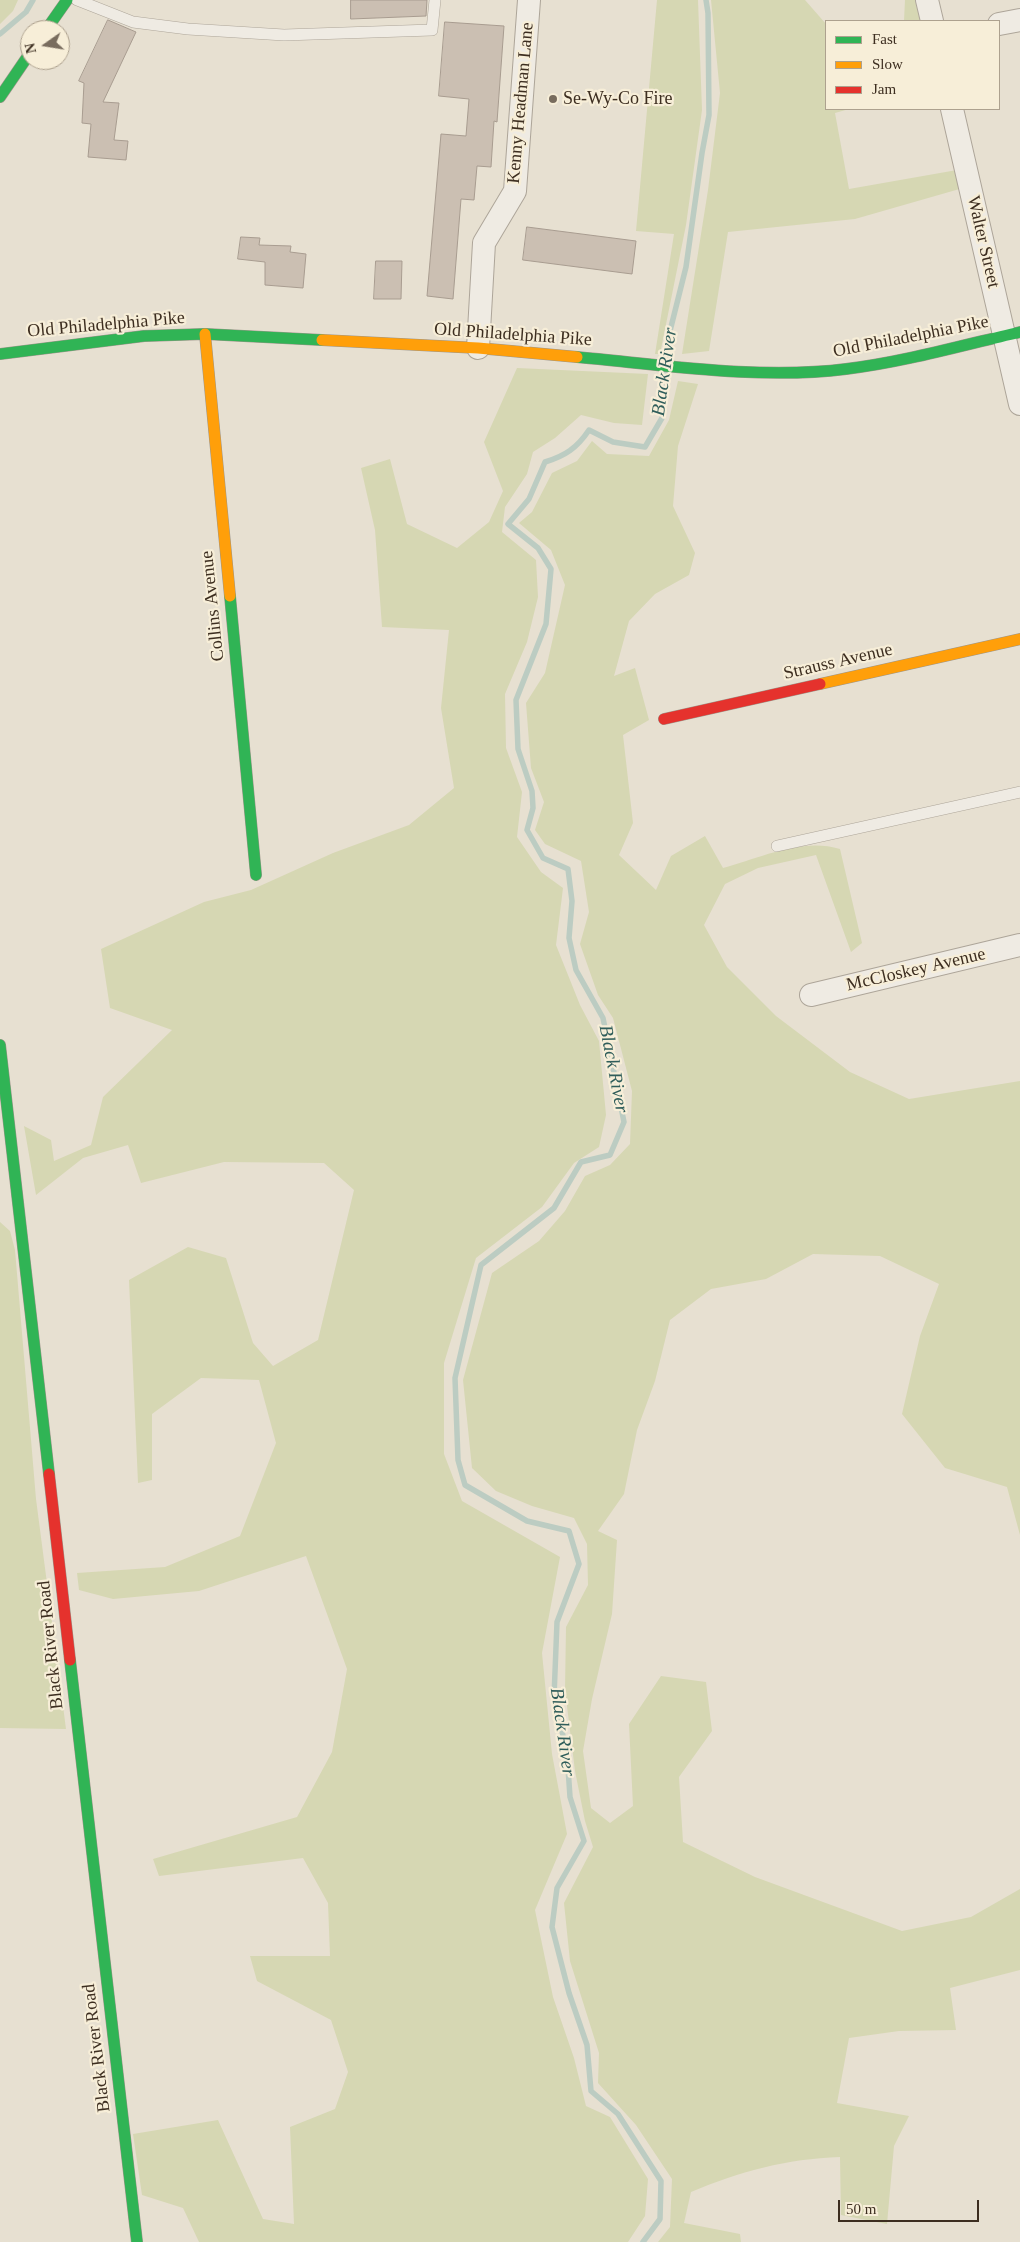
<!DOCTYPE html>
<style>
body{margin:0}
#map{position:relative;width:1020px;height:2242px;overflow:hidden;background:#e7e0d1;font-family:"Times New Roman",serif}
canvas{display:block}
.legend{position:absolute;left:825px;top:20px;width:175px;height:90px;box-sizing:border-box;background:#f7eed8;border:1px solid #ada18e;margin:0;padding:6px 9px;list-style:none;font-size:15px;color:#3d2e20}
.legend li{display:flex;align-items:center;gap:10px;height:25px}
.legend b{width:25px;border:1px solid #ada18e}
.north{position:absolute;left:20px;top:20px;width:50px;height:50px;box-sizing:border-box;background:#f7eed8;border:1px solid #ada18e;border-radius:50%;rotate:257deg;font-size:14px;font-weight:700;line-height:20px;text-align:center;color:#3d2e20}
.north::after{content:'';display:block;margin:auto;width:18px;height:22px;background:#786c5e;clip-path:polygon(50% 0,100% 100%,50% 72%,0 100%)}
.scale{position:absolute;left:838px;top:2200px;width:141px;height:22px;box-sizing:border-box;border:2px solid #3d2e20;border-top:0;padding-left:6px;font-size:15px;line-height:18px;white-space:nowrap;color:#3d2e20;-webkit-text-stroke:4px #f7eed8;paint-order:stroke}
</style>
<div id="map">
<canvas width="1020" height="2242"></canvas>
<ul class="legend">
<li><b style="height:6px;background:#30b455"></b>Fast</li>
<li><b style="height:6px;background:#ff9f0a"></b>Slow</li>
<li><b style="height:6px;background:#e5322d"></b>Jam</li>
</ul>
<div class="north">N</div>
<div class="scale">50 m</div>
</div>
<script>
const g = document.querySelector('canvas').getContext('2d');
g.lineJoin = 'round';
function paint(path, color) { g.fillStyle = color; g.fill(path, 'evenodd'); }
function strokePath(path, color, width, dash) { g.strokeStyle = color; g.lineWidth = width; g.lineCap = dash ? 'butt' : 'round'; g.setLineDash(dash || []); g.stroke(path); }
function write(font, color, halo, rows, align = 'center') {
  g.font = font + ' "Times New Roman",serif'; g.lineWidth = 4.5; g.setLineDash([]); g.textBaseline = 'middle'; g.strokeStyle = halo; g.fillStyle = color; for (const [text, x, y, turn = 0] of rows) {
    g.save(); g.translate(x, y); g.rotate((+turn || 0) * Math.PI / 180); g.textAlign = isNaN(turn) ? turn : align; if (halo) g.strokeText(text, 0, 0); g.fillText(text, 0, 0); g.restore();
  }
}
paint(new Path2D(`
 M0,0H18L13,11L0,24Z
 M657,0H698L702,110L686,225L660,354H655L674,234L636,231Z
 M711,0H805L826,24V109H849L835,113L849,189L957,170L963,188L855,219L728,232L709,351L682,354L708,190L720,93Z
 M905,0H915L920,21H904Z
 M517,368L648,374L642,425L614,423L581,415L555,438L533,452L527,474L505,507L502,532L536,560L538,597L527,642L505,694L506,748L522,792L517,837L541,872L563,888L556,945L580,1005L599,1041L606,1115L599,1147L574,1163L542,1207L476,1258L444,1363V1454L462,1501L560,1557L542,1653L552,1754L567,1834L535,1910L553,1997L574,2058L586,2106L610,2117L648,2179L645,2216L628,2242H199L183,2208L142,2195L133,2134L218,2120L263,2219L294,2224L290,2127L335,2109L348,2072L331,2020L257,1981L250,1956H330L328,1903L303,1858L159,1876L153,1859L297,1817L332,1752L347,1669L306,1556L199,1591L113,1599L79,1590L77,1573L165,1567L240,1536L276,1443L259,1380L201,1378L152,1414V1480L138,1483L129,1280L188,1247L226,1258L253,1343L273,1366L318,1340L354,1190L324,1163L224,1162L141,1183L128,1145L83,1158L36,1195L24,1126L51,1140L54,1161L91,1145L103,1097L172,1030L110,1008L101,949L204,902L251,890L333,853L409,825L454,788L441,708L449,630L382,627L375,530L361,468L390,459L407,524L457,548L489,522L503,491L484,442Z
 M678,381L698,384L678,446L673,506L695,553L689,575L655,594L629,621L614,676L635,668L649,720L623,735L633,823L619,855L656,890L671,856L705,836L723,868C760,858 802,837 840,849L862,943L851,952L816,855L758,868L725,884L704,925L727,967L776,1016L850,1072L909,1099L1020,1081V1535L1007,1487L945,1468L902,1414L920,1336L939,1284L880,1256L813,1254L766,1279L711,1289L670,1320L655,1381L637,1430L624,1494L598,1531L617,1540L612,1614L592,1699L583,1751L591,1808L610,1823L633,1806L629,1724L661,1676L706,1682L712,1731L679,1777L683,1842L755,1877L902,1931L971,1917L1020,1889V1970L950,1988L956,2030L899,2031L849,2038L837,2103L909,2116L894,2146L887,2224L841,2215L840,2157C786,2159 741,2171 691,2192L684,2223L740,2234L741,2242H658L670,2227L672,2179L636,2125L598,2083L599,2053L570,1961L564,1903L593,1847L585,1821L575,1771L565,1690L566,1627L588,1585L587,1544L574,1518L532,1506L496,1491L472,1468L463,1380L492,1273L539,1241L565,1211L585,1176L610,1165L630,1144L632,1091L613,1018L598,995L580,944L589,912L581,861L545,844L535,830L544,802L531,768L526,703L545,673L565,585L551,550L519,523L532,512L552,473L577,461L592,441L607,454L649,456L669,420Z
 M0,1222L10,1231L15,1250L36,1499L66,1729L0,1728Z`), '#d6d7b3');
strokePath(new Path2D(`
 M0,34L26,12L33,0
 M667,358L668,339L686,267L702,153L709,115L708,13L706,0
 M643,2242L660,2219L661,2181L618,2114L591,2091L587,2045L569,1993L552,1927L557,1888L584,1841L570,1797L567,1753L554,1697L557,1622L579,1564L569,1531L527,1521L465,1485L458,1460L455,1378L481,1265L554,1208L581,1162L610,1155L624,1122L603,1018L576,970L569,938L572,901L568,869L543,858L527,830L533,808L532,791L518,749L516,700L546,624L551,569L538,548L508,524L529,499L545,462C565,456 577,448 589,430L613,442L645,447L662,418L667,372`), '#bcccc2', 5.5);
const building = new Path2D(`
 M351,0H427L426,16L351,19Z
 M108,20L136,32L103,102L119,103L114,140L128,141L126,160L88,157L91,124L82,123L84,83L79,81Z
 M445,22L504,26L497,122L494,121L491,167L477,166L474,200L461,199L453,299L427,296L441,134L466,136L469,99L439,96Z
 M527,227L636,241L632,274L523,260Z
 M241,237L260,238L259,245L291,246L290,252L306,254L303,288L265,285V262L238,259Z
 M376,261H402L401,299H374Z`);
paint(building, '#cbbfb2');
strokePath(building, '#a89c90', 1);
const lane = new Path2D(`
 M77,0L133,22L188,29L284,35L432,30L435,0
 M777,846L1020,792`);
const street = new Path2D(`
 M927,0L932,21
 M999,24L1020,20
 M952,109L1020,404
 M478,348L484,243L515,191L529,0
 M811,995L1020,945`);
const fast = new Path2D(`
 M46,30L67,0
 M0,97L30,53
 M0,354L144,336L205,334L322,340
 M577,357C664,365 760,380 846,369C904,362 963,345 1020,332
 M230,596L256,875
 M0,1045L49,1474
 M70,1660L137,2242`);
const slow = new Path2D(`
 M205,334L230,596
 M322,340L478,348L577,357
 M820,684L1020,639`);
const jam = new Path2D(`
 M664,719L820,684
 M49,1474L70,1660`);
strokePath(lane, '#ada599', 12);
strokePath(street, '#ada599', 24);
strokePath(fast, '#9c958a', 12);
strokePath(slow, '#9c958a', 12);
strokePath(jam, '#9c958a', 12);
strokePath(lane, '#efebe3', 11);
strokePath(street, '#efebe3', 22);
strokePath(fast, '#30b455', 11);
strokePath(slow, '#ff9f0a', 11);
strokePath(jam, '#e5322d', 11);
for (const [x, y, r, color] of [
 [553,99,5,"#786c5e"]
]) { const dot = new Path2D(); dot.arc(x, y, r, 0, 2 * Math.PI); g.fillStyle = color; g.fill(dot); strokePath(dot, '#f7eed8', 2); }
write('18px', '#3d2e20', '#f7eed8', [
 ["Se-Wy-Co Fire",563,99]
], 'left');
write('18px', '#3d2e20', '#f7eed8', [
 ["Kenny Headman Lane",521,103,-85],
 ["Walter Street",983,242,77],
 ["Old Philadelphia Pike",106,325,-5],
 ["Old Philadelphia Pike",513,335,4],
 ["Old Philadelphia Pike",911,337,-11],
 ["Collins Avenue",213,606,-96],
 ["Strauss Avenue",838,662,-13],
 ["McCloskey Avenue",916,970,-13],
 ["Black River Road",51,1645,-96],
 ["Black River Road",97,2048,-97]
]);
write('italic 19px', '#2f5d5a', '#f7eed8', [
 ["Black River",665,372,-82],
 ["Black River",613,1069,79],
 ["Black River",562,1732,82]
]);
</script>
